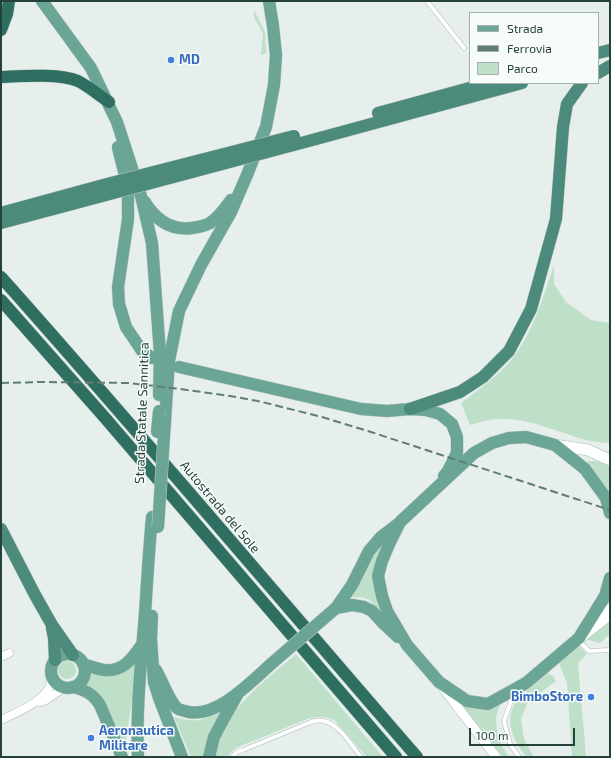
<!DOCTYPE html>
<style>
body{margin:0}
#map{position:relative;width:611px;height:758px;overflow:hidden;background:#e6efeb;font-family:"Exo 2",sans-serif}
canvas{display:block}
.frame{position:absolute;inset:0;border:2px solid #24423a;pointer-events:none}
.legend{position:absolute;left:469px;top:12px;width:130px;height:72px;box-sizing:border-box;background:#f7fbf9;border:1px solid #a3b1ad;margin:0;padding:5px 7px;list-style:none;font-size:12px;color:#24423a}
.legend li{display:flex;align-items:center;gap:8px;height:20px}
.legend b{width:20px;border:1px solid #a3b1ad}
.scale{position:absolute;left:469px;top:728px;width:106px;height:18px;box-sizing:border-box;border:2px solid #24423a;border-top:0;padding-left:5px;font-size:12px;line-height:14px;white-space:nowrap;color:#24423a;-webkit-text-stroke:3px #f7fbf9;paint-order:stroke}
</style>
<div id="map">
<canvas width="611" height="758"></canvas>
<div class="frame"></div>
<ul class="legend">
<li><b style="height:5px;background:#6aa596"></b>Strada</li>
<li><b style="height:5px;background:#5f7d75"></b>Ferrovia</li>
<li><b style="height:11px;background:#bfe0c8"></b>Parco</li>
</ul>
<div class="scale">100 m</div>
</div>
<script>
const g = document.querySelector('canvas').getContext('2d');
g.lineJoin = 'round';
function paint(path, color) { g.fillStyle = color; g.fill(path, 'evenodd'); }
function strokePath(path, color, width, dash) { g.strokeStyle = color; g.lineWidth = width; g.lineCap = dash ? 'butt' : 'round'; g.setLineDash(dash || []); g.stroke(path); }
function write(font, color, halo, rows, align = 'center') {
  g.font = font + ' "Exo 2",sans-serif'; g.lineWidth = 3; g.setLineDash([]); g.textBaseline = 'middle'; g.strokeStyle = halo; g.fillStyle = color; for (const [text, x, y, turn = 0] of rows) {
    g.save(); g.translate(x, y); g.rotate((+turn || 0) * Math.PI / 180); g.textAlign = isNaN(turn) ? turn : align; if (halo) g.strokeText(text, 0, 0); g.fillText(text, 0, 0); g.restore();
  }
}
paint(new Path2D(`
 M254,10L265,32L266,53L261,55V53L262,45L263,34L254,17Z
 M554,265V284L566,302L591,320L610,323V443C602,442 593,442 586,440C558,432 529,418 500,419C490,419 480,422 470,425L461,403C474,393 488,383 500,372C530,344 541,303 554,265Z
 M588,461H595L610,465V503L587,463Z
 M387,538L380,554L392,622L369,600L362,597L347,598L369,560Z
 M610,620V635H609L600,643L585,639Z
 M579,646L587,654L578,663L586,757H572L567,683L559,663Z
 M296,654L383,757H367L334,720C324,716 316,716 305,720L238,747L232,751L227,757H215C221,711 264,682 296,654Z
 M58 670a9 9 0 1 1 18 0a9 9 0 1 1-18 0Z
 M136,661L132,701L124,751L102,698L93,688L84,684L88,677L89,671Z
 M548,673L553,676L556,681L528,702L521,719L524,739L534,757H526C513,739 503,721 517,700C520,697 524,694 527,691C534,685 541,679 548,673Z
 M452,693L456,696L502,700C500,705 497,712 496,718C496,732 501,746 509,757H503Z
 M224,708L212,728L207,742L203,757H191L174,717C196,724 206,720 224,708Z`), '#bfe0c8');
const service = new Path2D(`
 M427,1L464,48
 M578,640L589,651L610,650
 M518,692L511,701L504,721L510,744L519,757
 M232,757L237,752L243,750L311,722C315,721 320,720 324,721C339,724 352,746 361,757`);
const minor = new Path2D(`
 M1,657L9,653
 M40,702L46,700L65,687
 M1,720C18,712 52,699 52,677`);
const tertiary = new Path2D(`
 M443,688L496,757`);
const secondary = new Path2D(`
 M555,445L588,450L610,460
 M581,637L604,619L610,610`);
const primary = new Path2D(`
 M42,1L91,68L117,122L141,196L152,243L160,354L159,395
 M118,147L119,152L128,187V219L118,287L119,304L126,327L142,351L152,358
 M144,201C155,219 170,231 192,228C199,227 205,226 210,223C219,217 225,208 231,200
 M179,367L361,409L387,411L410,409L426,410L440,414L452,424L457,437V453L448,471L444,476
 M165,421L169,361L179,311L201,265L231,212L247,175L266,127L274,85L276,55L273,26L269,1
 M610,513L606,498L585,469L555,445L526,437L509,438L492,443L474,453L400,522L390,542L382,561L378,576L382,596L387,611L407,645L439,682L467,701L488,704L526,683L579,638L605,596L610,578
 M336,608L352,585L369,551L381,537L398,524
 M336,608L352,605L364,607L372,611L382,622L398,637
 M152,616L151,639L154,682L159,698L182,757
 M51 671a17 17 0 1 1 34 0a17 17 0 1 1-34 0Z
 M83,664C90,666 97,669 104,670C123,672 132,659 141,646
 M156,670C162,680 169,701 177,708C179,710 182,710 185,711C214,721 251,682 271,664
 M72,687C86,690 93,694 100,705L122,757
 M138,757C136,709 141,662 145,614C147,582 149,549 152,517
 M209,757L214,737L223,720L237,695`);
const trunk = new Path2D(`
 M598,53L610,50
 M598,73L610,66
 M378,113L488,83
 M316,139L522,83
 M410,409L460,392L483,377L509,351L531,309L556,219L563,127L567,104L582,83
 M1,529L35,595L52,625L73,655
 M52,628L54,638L55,660`);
const motorway = new Path2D(`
 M1,30L7,14L9,1
 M1,77C21,76 60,73 78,81C88,86 100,96 109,102
 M1,277C142,435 278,597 417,757
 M1,300L106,419L396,757`);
strokePath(service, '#a8b8b2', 5);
strokePath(minor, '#a8b8b2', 9);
strokePath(tertiary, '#a8b8b2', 10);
strokePath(secondary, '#a4bbb3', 12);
strokePath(primary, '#c2cac8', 13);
strokePath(trunk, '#c2cac8', 13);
strokePath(motorway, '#c2cac8', 13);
strokePath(service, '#fff', 4);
strokePath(minor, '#fff', 8);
strokePath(tertiary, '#fff', 9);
strokePath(secondary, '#fff', 11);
strokePath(primary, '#6aa596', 12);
strokePath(trunk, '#4c8a7c', 12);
strokePath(motorway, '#2f6f62', 12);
strokePath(new Path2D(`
 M1,383L42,382L128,383L180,389L230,396L258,401L322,417L371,432L610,510`), '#5f7d75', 2, [8, 4]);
const primaryBridge = new Path2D(`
 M157,432L159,411
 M158,527L165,421
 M271,664L336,608`);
const trunkBridge = new Path2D(`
 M1,213L107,184L294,136
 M1,223L316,139`);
strokePath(primaryBridge, '#c2cac8', 13, []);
strokePath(trunkBridge, '#c2cac8', 13, []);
strokePath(primaryBridge, '#6aa596', 12);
strokePath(trunkBridge, '#4c8a7c', 12);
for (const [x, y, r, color] of [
 [171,60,4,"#3f7fe0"],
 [591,697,4,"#3f7fe0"],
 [91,738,4,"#3f7fe0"]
]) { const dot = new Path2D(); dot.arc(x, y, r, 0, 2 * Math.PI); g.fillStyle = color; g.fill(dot); strokePath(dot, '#f7fbf9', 1.5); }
write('bold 13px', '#366cbe', '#f7fbf9', [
 ["MD",179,60],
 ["BimboStore",583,697,"right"],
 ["Aeronautica",99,731],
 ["Militare",99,746]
], 'left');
write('13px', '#24423a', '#f7fbf9', [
 ["Strada Statale Sannitica",142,413,-88],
 ["Autostrada del Sole",220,507,50]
]);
</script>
